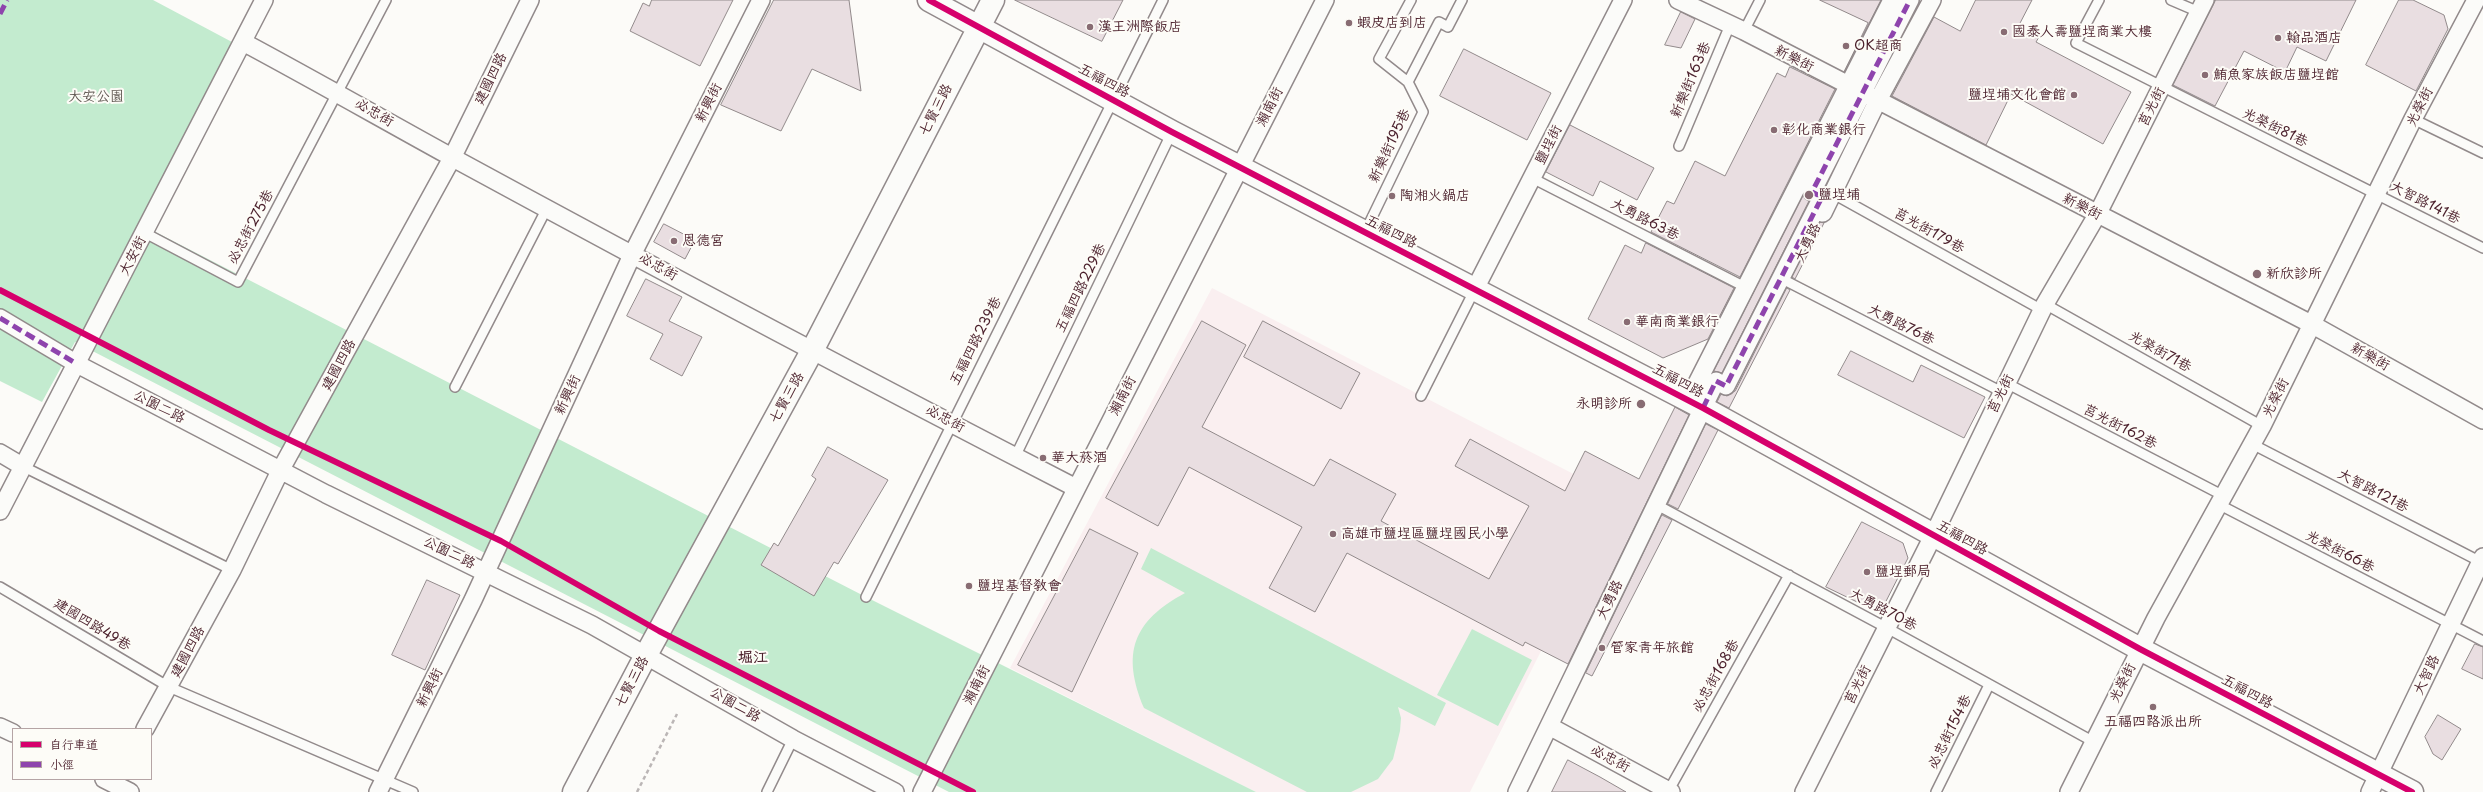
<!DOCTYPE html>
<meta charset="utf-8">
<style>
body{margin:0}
#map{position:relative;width:2483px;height:792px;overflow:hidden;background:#fcfbf8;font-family:"Playpen Sans","LXGW WenKai TC",sans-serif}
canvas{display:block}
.legend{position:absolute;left:12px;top:728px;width:140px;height:52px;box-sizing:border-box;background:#fdfcf7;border:1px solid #b5a4a5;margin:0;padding:5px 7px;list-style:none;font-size:12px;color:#4a1f2b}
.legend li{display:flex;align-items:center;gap:8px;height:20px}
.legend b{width:20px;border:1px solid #b5a4a5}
</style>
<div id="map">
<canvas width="2483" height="792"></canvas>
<ul class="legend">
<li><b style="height:5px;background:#d6006c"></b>自行車道</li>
<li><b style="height:5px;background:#8e44ad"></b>小徑</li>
</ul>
</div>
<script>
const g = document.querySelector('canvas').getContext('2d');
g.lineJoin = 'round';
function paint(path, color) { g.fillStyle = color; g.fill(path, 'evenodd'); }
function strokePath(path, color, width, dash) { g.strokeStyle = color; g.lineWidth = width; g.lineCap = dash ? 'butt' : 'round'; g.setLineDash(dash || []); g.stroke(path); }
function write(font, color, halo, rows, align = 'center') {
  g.font = font + ' "Playpen Sans","LXGW WenKai TC",sans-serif'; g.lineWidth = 4; g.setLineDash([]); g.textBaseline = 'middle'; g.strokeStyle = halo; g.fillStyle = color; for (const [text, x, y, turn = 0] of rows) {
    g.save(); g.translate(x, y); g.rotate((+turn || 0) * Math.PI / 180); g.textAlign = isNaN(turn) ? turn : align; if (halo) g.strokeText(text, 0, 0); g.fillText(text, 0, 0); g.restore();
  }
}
paint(new Path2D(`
 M1212,288L1593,484L1597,540L1470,792H1256L1010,668Z`), '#faeff0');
paint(new Path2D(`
 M0,0H153L232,42L140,224L866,597L1256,792H949L75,342L42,402L0,381Z
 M1151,548L1446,703L1435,726L1398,707L1401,718L1400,731L1393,759L1378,779L1351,792H1307L1144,708C1121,653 1133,621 1185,593L1141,569Z
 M1472,629L1532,660L1498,726L1437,695Z`), '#c3ebcf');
const building = new Path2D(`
 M652,0H733L700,66L630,31L643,3L649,6Z
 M774,0H849L861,91L812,69L781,131L721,105Z
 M1015,0H1123L1102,41Z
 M1820,0H1881L1844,72L1868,23Z
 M1976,0H2032L2018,27L2039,37L2036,42L2131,92L2103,144L2011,94L1986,145L1892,96L1934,17L1960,31Z
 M2216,0H2356L2326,61L2297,47L2285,72L2244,51L2215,106L2173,85Z
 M2399,0H2413L2444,15L2448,29L2416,91L2366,65Z
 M1681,12L1695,19L1681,48L1665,45Z
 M1464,49L1551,93L1527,140L1440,96Z
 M1790,67L1835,89L1740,277L1651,232L1667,201L1674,204L1695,161L1725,176L1777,73L1785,77Z
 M1570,125L1654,168L1637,200L1600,181L1593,196L1546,172Z
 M1803,196L1809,201L1722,373L1714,371Z
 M1820,222L1824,223L1795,279L1792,277Z
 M664,224L695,240L685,259L654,242Z
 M1646,243L1734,288L1708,339L1663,358L1588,319L1625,245L1641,253Z
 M646,279L682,297L669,321L702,337L682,376L650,359L663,334L627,316Z
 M1787,288L1790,290L1729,408L1717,402L1721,394L1727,396L1735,391Z
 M1202,321L1246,345L1202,427L1314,486L1330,459L1396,494L1381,521L1489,579L1529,506L1455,466L1470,439L1565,491L1585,451L1639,479L1675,407L1689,415L1568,664L1525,642L1523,646L1347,553L1315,612L1269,588L1302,527L1189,467L1158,526L1106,498Z
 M1263,321L1360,373L1341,409L1244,357Z
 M1851,351L1913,382L1921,365L1985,397L1964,438L1838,375Z
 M1706,424L1718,430L1678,509L1668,504Z
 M828,447L888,480L838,564L834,562L814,596L761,565L774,543L778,546L816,479L812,476Z
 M1662,515L1672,520L1592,676L1586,673Z
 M1862,522L1903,543L1908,558L1880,613L1826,587Z
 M1090,529L1138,553L1072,692L1018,665Z
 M427,580L460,595L425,670L392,655Z
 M2475,644L2483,647V679L2462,669Z
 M2438,715L2461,729L2442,760L2433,754L2425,737Z
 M1568,760L1600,777L1626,792H1552Z`);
paint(building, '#e9dee1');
strokePath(building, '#928a8b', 1);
const lane = new Path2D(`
 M2099,0L2076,43L2483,248
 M2171,0L2199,12
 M1744,31L1760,0
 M1408,82L1379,59L1411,0
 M2413,119L2483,153
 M1679,146L1730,25
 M1532,178L1745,287
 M1830,192L2042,310
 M1365,232L1423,112L1408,82L1439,22L1448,27L1462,0
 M145,233L238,282L386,0
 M1788,282L2002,392
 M2045,304L2262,426
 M2006,383L2222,495
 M455,387L547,208
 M1421,396L1475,289
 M2252,444L2481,562
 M1015,457L1172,132
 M22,466L232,570
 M2218,504L2483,641
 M1657,505L1887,628L2094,742
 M0,587L169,687L413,792
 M866,597L1163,0
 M1669,790L1789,575
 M767,792L793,739
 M1936,792L1989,685`);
const street = new Path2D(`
 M1678,0L1744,31L2313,325L2483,420
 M243,42C314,80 384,120 455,159C661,271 868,381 1076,488
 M1823,213L1877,102L1932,0
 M1475,289L1623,0
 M0,318L77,364L326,494L592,625L793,739L895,792
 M1703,408L1697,383L1892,0
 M0,453L22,466
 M0,511L264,0
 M1549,726L1671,792
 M0,727L13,733
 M145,729L232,570L280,471L452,158L530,0
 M104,779L130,792
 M378,792L473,600L633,253L761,0
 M922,792L1325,0
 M1517,792L1716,381L1726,386L1822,197L1812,192L1910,0
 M1804,792L1933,536L2045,304L2097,215L2205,0
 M2069,792L2156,618L2262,426L2413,119L2476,0
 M2370,792L2483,557`);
const secondary = new Path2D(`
 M929,0L1172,132L1703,408L2140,649L2412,792
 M574,792L646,655L812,351L993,0`);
strokePath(lane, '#928a8b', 12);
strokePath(street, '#928a8b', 20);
strokePath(secondary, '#928a8b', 25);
strokePath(new Path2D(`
 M637,792L677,714`), '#bbb6b6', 2.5, [4, 3]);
strokePath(lane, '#fbfbf9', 9);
strokePath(street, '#fbfbf9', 17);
strokePath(secondary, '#fbfbf9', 22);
strokePath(new Path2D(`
 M0,14L7,0
 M0,318L77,364
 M1703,408L1716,381L1726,386L1822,197L1812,192L1910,0`), '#8e44ad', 5, [10, 5]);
strokePath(new Path2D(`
 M929,0L1172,132L1703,408L2140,649L2412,792
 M0,290L269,430L501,541L659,631L973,792`), '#d6006c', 6);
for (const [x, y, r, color] of [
 [1349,23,4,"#886c73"],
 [1090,27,4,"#886c73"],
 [2004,32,4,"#886c73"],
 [2278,38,4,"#886c73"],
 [1846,46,4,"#886c73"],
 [2205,75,4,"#886c73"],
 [2074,95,4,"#886c73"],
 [1774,130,4,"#886c73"],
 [1809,195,5,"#886c73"],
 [1392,196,4,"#886c73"],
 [674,241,4,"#886c73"],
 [2257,274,5,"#886c73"],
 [1627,322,4,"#886c73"],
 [1641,404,5,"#886c73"],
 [1043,458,4,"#886c73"],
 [1333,534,4,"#886c73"],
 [1867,572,4,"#886c73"],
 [969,586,4,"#886c73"],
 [1602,648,4,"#886c73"],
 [2153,707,4,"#886c73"]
]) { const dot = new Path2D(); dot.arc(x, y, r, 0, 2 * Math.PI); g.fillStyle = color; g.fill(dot); strokePath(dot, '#fdfcf7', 1.5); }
write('14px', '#4a1f2b', '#fdfcf7', [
 ["蝦皮店到店",1357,23],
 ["漢王洲際飯店",1098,27],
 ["國泰人壽鹽埕商業大樓",2012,32],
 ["翰品酒店",2286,38],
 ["OK超商",1854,46],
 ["鮪魚家族飯店鹽埕館",2213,75],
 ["鹽埕埔文化會館",2066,95,"right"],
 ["彰化商業銀行",1782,130],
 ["鹽埕埔",1818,195],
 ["陶湘火鍋店",1400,196],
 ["恩德宮",682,241],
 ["新欣診所",2266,274],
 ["華南商業銀行",1635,322],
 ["永明診所",1632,404,"right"],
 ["華大菸酒",1051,458],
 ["高雄市鹽埕區鹽埕國民小學",1341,534],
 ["鹽埕郵局",1875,572],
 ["鹽埕基督教會",977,586],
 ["管家青年旅館",1610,648],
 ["五福四路派出所",2153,722,"center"]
], 'left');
write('14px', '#4a1f2b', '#fdfcf7', [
 ["新樂街",1794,59,27],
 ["建國四路",491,79,-64],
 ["新樂街163巷",1691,80,-67],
 ["五福四路",1104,81,28],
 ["新興街",709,103,-63],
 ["瀨南街",1270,107,-63],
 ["莒光街",2152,107,-63],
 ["光榮街",2420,107,-63],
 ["七賢三路",936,110,-63],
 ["必忠街",374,113,30],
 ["光榮街81巷",2275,128,26],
 ["鹽埕街",1549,145,-63],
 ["新樂街195巷",1390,146,-65],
 ["大智路141巷",2425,203,27],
 ["新樂街",2082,207,27],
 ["大勇路63巷",1645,220,27],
 ["必忠街275巷",251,227,-62],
 ["莒光街179巷",1929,231,29],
 ["五福四路",1391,232,27],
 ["大勇路",1808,243,-64],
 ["大安街",133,256,-63],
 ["必忠街",658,267,29],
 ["五福四路229巷",1081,288,-64],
 ["大勇路76巷",1901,325,27],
 ["五福四路239巷",976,341,-63],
 ["光榮街71巷",2160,352,29],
 ["新樂街",2370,357,29],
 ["建國四路",339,365,-62],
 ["五福四路",1678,381,28],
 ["莒光街",2001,394,-64],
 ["新興街",568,395,-65],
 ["瀨南街",1123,396,-63],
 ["七賢三路",787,398,-61],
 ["光榮街",2276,398,-63],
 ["公園二路",159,407,27],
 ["必忠街",945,419,28],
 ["莒光街162巷",2120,427,27],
 ["大智路121巷",2373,491,27],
 ["五福四路",1962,538,29],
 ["光榮街66巷",2340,552,27],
 ["公園二路",449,553,26],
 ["大勇路",1610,600,-64],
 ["大勇路70巷",1883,610,28],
 ["建國四路49巷",92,625,31],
 ["建國四路",188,652,-62],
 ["大智路",2427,675,-65],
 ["必忠街168巷",1716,676,-61],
 ["七賢三路",632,682,-62],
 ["光榮街",2123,683,-64],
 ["瀨南街",977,685,-63],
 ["莒光街",1858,685,-63],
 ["新興街",430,688,-64],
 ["五福四路",2247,692,28],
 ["公園二路",735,705,30],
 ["必忠街154巷",1950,732,-64],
 ["必忠街",1610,759,28]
]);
write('14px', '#605852', '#fdfcf7', [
 ["大安公園",96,97]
]);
write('bold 15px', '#4a1f2b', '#fdfcf7', [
 ["堀江",753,658]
]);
</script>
